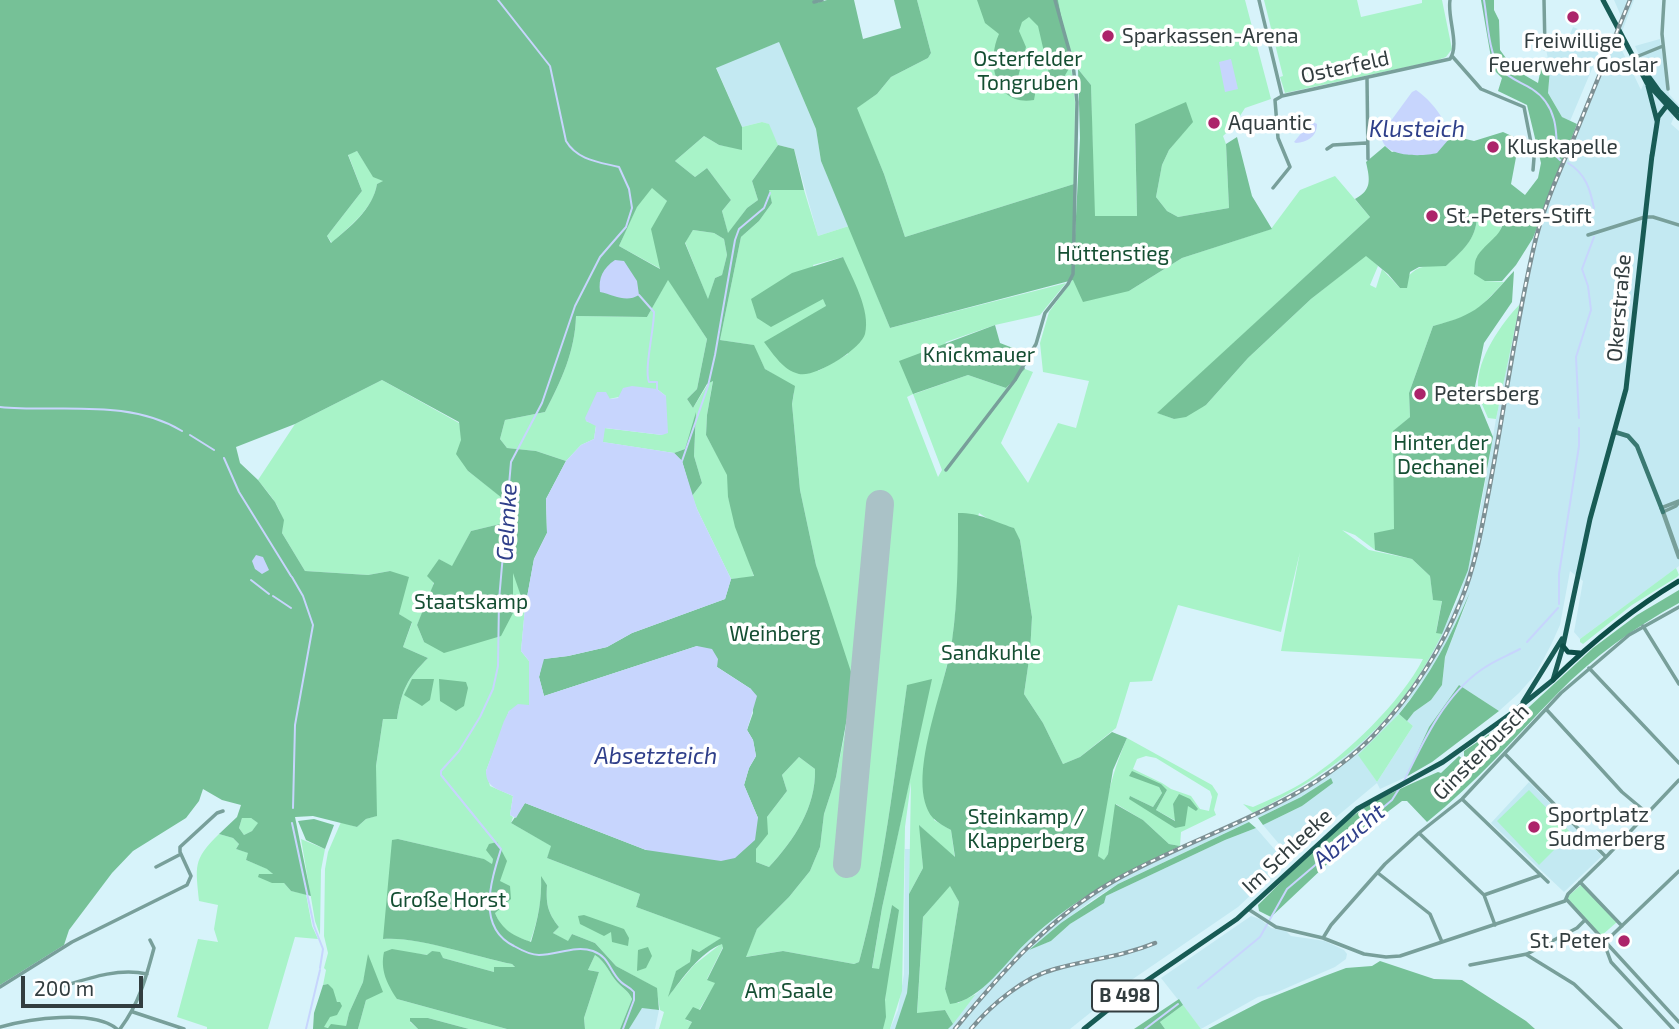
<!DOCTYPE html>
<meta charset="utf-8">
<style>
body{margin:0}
#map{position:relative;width:1679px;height:1029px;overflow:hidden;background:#d7f3fa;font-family:"Exo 2",sans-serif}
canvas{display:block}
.scale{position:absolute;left:21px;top:976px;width:122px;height:32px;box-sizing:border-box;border:4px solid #323d3f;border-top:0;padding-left:9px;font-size:21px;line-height:24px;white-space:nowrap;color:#323d3f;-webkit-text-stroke:5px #fff;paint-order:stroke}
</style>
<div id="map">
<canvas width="1679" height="1029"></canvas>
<div class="scale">200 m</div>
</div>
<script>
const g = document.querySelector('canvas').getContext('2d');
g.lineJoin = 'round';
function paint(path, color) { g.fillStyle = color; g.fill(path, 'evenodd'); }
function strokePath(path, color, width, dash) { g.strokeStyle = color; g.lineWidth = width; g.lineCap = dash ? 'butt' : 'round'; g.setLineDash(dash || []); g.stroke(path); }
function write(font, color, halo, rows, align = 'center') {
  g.font = font + ' "Exo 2",sans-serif'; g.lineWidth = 7; g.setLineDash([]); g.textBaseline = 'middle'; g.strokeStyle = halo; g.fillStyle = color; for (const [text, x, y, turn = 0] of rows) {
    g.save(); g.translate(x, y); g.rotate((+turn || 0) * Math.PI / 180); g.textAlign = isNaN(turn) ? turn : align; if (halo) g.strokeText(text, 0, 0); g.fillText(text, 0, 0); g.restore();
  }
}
paint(new Path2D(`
 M1614,0H1634L1618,42L1641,90L1648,73L1635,46L1660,39L1669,94L1679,105L1671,124L1679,131V566L1580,639L1574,632L1583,581L1570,571L1560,625L1551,645L1535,675L1519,693L1499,711L1459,685L1429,727L1406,777L1380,789L1377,783L1305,843L1291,858L1263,825L1302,806L1331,779L1301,797L1258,818L1253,813L1300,790L1330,769L1375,730L1397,706L1422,671L1459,598L1480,512L1496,419L1533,238L1577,124L1624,11V8L1621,16ZM1468,599L1445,657L1442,685L1431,700L1414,712L1407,721L1413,726L1377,782L1359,755L1393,721L1429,675L1449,640Z
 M1573,27L1598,37L1603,35L1605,38L1570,121L1562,117L1548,93L1550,69L1546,49L1565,46Z
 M779,42L816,129L821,161L849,226L818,236L794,149L778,145L768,124L762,122L742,127L716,67Z
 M1529,782L1602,856L1564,892L1491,823Z
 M1245,817L1249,822L1118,884L1092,900L1031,948L1051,941L1070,924L1103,903L1106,896L1225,840L1256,828L1282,858L1281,862L1284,864L1238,907L1130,981L1070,1029H948L976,994L1028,941L1056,917L1123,874Z
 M905,849H910L909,973L907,993L898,1023L895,1029H890L898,1010L904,974Z
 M1251,916L1260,919L1271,928L1286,931L1291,936L1325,941L1344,950L1347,954L1346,959L1335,967L1275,993L1258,997L1201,1029L1161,978Z
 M642,1007L659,1010L655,1029H629Z`), '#c3e9f2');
paint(new Path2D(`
 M917,0H1051L1071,65L1058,0H1245L1271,99L1245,108L1233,127L1223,136L1226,144L1229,208L1178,217L1167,211L1156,197L1162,165L1169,150L1192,122L1135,124L1137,216H1094L1091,85L1078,69L1071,66L1075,102L1074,184L905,237L884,174L856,108L877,94L891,77L928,58L931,53Z
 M1264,0H1357L1361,17L1422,3V0H1442L1452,49L1446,57L1435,61L1285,93L1280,77L1283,76Z
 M762,122L769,124L778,145L752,181L758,200L747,208L728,234L722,211L731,200L707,168L695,177L675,161L704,136L719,145L742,149V127Z
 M357,151L373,176L384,181L377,184C373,210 349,226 332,243L327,236L362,191L348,154Z
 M1335,176L1370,217L1158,413L1174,419L1206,405L1248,358L1311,299L1366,255L1378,266L1370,285L1376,288L1382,269L1400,288C1414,266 1420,265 1446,266C1462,250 1476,240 1477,217L1487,208C1493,211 1498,213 1500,219C1505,231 1490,267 1485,281L1504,282C1476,312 1473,316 1433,326L1409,393L1410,417L1394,431V530L1375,533V550L1355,535L1342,530L1369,550L1412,559L1430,576L1433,599L1442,600L1436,632L1442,634C1399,723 1340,769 1253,813L1243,804L1253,807C1271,799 1290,791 1307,780C1346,755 1402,701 1423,659L1281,651L1300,552L1281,632L1178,605L1152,681L1130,682L1116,728L1080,757L1063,764L1043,723L1024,694L1030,653L1032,617L1020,540L1013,528L991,521L979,513L957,596L952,644L940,694L934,820L951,830L955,859L920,826L923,868L909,894L911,782L905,827L902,991L890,1029H883L892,905L879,970L872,969L882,908L931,680L907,686C894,778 884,871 859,962L854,964L783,951L745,957L757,929L789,897L810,871L820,847L824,814L836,777L850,707L816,565L800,490L792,404L794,393L786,382L765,369L753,345L720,340L741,237L759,221L772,203L768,190H804L818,236L849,226L890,328L1066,283L1040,315L995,325L946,342L914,394L968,375L1006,388L1025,369L1033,372L1001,443L1028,483L1058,423L1076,428L1089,381L1043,372L1040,343L1049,312L1073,279L1129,291L1182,258L1271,229L1300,190ZM843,257L848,354L818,371L826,306L813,265ZM913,394L942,470L938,477L907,397Z
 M652,187L667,201L661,269L619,246L637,206Z
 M693,230L714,233L724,239L727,255L722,275L715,278L708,300L685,242Z
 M668,279L707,339L697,389L687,399L693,408L708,384L713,380L707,415L706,435L728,475V497L754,577L731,579L697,509L692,496L702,483L694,456L696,416L685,449L674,453L602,442L604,428L662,435L666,396L657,389L609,399L586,421L596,425L594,439L581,445L566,461L536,451L507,448L500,439L505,420L545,412C561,381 575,352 576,316L647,317Z
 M1520,304L1496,419L1488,418C1484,408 1478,398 1478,387C1477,358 1501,324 1520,304Z
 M382,380L459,423L468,471L503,498L500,524L471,531L452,567L439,559L431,594L417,625L424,642L513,570L525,608L521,651L529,661V705L509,711L486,771L490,786L513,796L510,815L513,817L511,823L552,846L547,858L640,894L636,907L722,938L699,952L690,962L676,972L669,995L694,965L722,943L723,947L707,979L716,983L699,1010L686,1020L692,1022L688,1029H659L664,1012L660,1010L656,988L616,966L595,943L572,934L568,942L553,933L559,927C547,912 546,903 547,885L541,877C542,901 538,920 530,942L513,935L501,926L495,913L500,881L493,859L492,864L483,859L398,839L384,939C418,936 476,957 512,964L515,967L494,968V972L443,958L432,951L428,955L410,953L397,999L507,1029H469L428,1018L410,1022L418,1029H358L366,1000L369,956L363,982L349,1013L346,1026L323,1028L337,1002L328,984L323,985L326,970L324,968L328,953L324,936L325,869L328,852L341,822L357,827L366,819L376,816V766L383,719H397C402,689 407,679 428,658L403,647L412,623L399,614L390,571L368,575L305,571L282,533C286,510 271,497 258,480L295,424Z
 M1676,568L1679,575L1677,577L1632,605L1583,644L1580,642V639Z
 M1399,714L1413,726L1377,782L1358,755Z
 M1127,738L1212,785L1218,794L1214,810L1216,815L1181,832L1180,846L1169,844L1143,820L1116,804L1108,854L1104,861L1098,856C1103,813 1110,777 1127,738ZM1146,756L1156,758L1210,791L1212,797L1209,811L1200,809L1191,796L1171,789L1162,783L1133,769L1137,759ZM1130,776L1167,790L1156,810L1176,821L1173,804L1190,799L1188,806L1175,828L1130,796L1153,807L1162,793L1159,787Z
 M799,757L815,769C816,808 794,840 769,867L756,862V849L767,834V817L787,791L782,775Z
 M1529,790L1571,833L1539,865L1497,821Z
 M242,818H251L259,823L252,831L244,835L239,828Z
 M219,834L233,838L239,844L236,849L249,853L246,860L268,869L274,875L272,883H284L291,891L306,894L312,926L318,939L295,937L268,1029H207V1027L177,1017L198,939L218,942L214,929L218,905L199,901C196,867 192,860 219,834Z
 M301,839L325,849L321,870L320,935L315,921Z
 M1582,884L1617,922L1601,936L1566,898Z
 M950,885L959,902L945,990L958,1003L976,994L953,1024L945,1010L917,1014L923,917Z
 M595,955C606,962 609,973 617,982C623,989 628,990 632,999L620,1029H585L584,1018L599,972L588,970Z
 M1183,1005L1201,1029H1165L1160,1022Z`), '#a8f3c8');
paint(new Path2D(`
 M0,0H814L816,3L827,0H854L863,39L901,28L894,0H917L931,53L928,58L891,77L877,94L857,108L884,174L905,237L1074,184V255L1080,138L1078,69L1091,85L1095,216H1137L1135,124L1186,102L1193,122L1169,150L1162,165L1156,197L1167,211L1178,217L1229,208L1226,144L1237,137L1252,196L1272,229L1182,258L1129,291L1083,302L1073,280L890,328L821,161L816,129L779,42L716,68L742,127V150L719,145L704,136L675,161L695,177L707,168L731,200L722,211L728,233L747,208L758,200L752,181L778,145L794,149L804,190H769L772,203L759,221L741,237L720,340L754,345L765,369L795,386L792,404L800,490L816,565L854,681L836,777L824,814L820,847L810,871L789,897L757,929L746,957L783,951L854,964L859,962C884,871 894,778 907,685L932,679L882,908L872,968L879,969L892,905L899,910L885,1000L886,1017L883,1029H688L692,1022L685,1019L693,1007L700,1010L715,983L707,980L723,948L722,944C699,953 683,978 668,997L676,971L690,962L692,949L699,952L721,938L636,907L640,894L547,858L551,846L511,823L525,803L646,850L758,818L744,785L749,768L756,756L753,740L747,730L753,713L751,689L717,667L697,646L544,696L539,677L543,659L568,656L607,647L632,633L725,599L731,579L754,576L735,527L728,497L727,475L706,435L707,415L713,381L707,384L693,408L687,399L697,389L707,339L668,280L647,317L576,316C575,352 561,381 545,412L505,420L500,439L507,448L536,451L566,461L546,499L547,533L534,559L525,608L513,573V613L501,636L444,653L424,642L417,625L434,583L427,576L439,559L452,566L471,531L500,524L502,498L468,471L456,454L461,440L459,422L382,380L295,424L236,447L240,463L258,480L275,502L284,520L282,533L305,571L368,575L390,571L409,577L399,614L412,622L403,647L428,658C407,679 402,689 397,719H383L376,766L377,816L366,819L357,827L313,816L295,817L311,896L291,891L284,883H272L258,877L259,874H273L267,869L246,860L248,853L236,849L239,844L233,838L219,834L237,817L241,805L222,800L203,789L199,801L186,818L133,851L112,873L69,930L64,945L0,985ZM357,151L373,177L383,181L377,184C373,209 350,227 331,243L327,236L362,191L348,155ZM652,188L667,201L651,229L660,269L619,246L637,207ZM693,230L714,233L724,239L727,255L722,275L715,278L708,299L685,243ZM799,757L815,769C816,808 794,840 769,867L756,862V849L768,834L767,817L787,791L782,775ZM242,818H251L258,823L252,831L244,835L239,828Z
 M977,0H1058L1071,65L1060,84L1050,78L1038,26L1029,17L1022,22L1019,31L1026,47L1017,81L1036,89L1034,100C995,107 986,62 999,34L985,23Z
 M1481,0H1494V10L1499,20L1500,50L1514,69L1538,83L1541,68L1550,69L1548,93L1562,117L1577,124L1533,238L1516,265L1502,281H1485L1474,274C1475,269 1474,261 1477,257C1487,239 1522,226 1487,208L1477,217C1476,240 1462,251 1446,266L1419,267L1410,272L1407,288H1400L1388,274L1366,256L1311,299L1248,358L1206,405L1186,417L1174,419L1157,413L1370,217L1355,199C1372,190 1370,180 1366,162L1385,146L1392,152L1449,139V135L1474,141L1503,132L1514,137L1517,152L1511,184L1525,195L1538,178L1541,163L1527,105L1498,91L1502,78L1493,69Z
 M843,257C852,278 871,310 865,334C861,349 815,378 799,374C783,370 774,355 764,342L826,306L823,299L771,327L757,318L751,299L792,273Z
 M1514,271L1512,302L1484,343L1474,391L1493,437L1468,570L1442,634L1436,633L1442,601L1433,600L1430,576L1412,559L1375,550L1374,533L1394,529L1393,431L1410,417L1409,393L1433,326C1479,314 1483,305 1514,271Z
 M995,325L1000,343L1018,350L1025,369L1006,388L968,375L913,394L899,361Z
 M696,412L694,456L702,483L692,496L682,461L674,453L685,449Z
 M958,513C981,513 992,521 1014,528L1020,540L1032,617L1030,653L1024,694L1043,723L1063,764L1080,757L1112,732L1127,738L1113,770L1098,856L1104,860L1108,854L1115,804L1143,820L1169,844L1180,846C1126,872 1073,899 1029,940C1007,960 981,1001 950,1004L945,989L959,902L950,886L923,917L917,1013L945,1010L953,1024L948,1029H895L907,993L909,973V894L923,868L919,825L955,857L951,830C945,827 938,823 933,818C903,782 947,685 952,641C958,599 958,556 958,513Z
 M1679,590V603C1635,627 1593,657 1558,693C1515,737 1476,783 1427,822L1407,801H1402L1360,833L1271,917L1259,911L1258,905C1288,876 1323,837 1357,813C1381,796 1411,784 1438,772L1441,773L1459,756L1464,760V751L1529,707L1593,648L1637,615Z
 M1470,592L1445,657L1442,685L1431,700L1414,712L1407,721L1399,714C1430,676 1451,636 1470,592Z
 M412,679H434L430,700L422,706L404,695Z
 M439,679L466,682L468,688L464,706L456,711L440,701Z
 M1459,685L1499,711L1432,762L1406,777L1429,727Z
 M1132,771L1161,784L1167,790L1156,810L1175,821L1173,804L1179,794L1190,799L1198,809L1196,811L1188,806L1185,826L1175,828L1129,799L1130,796L1153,807L1162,793L1159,787L1129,776Z
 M1331,778L1333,783L1302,806L1263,825L1258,818L1301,797Z
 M314,819L334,825L325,849L306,840L298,821Z
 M1249,822L1256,828L1225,840L1106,896L1104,903L1070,924L1051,941L1029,950L1061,923L1118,884Z
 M398,839L484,859L492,864L493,859L486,850L489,844L497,842L507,861L500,881L510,886L511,899L495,913C502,930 514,936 531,942C538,919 542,900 541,876L547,885C546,903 547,912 559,927L553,933L568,941L572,934L595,943L616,966L657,988L659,1010L642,1008L629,1029H620L632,999C628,990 623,989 617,982C609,973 606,962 595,955L588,970L599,972L584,1018L585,1029H507L397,999C387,984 380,970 384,952L392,949L427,955L432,951L440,952L443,958L494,972V967H515L512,964C476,957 417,936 383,939L392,840Z
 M584,915L624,929L629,938L628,946L612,942L611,932L604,936L580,924L578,916Z
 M648,947L652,956L646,968L637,971L638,950Z
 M368,954L383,992L366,1000L358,1029H313L314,1013L323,985L328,984L333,989L337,1002H340L342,1006L337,1015L330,1017L324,1027L328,1028L331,1024L346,1026L349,1013L363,982Z
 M1380,961L1434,979L1462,980L1526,1021L1535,1029H1208L1262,1001L1322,977L1346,968L1372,966Z
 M1179,999L1183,1005L1160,1022L1165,1029H1134Z
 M410,1018H428L469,1029H418L410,1021Z`), '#76c197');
paint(new Path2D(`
 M1231,59L1238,89L1225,92L1219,62Z
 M1416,90C1431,100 1448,121 1449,139L1437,153C1422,157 1378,158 1382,133L1412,92Z
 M1311,121L1317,124C1317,137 1307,142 1296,143L1294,142Z
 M615,260L624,261L637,281L639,295C626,303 614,295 600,292C598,278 603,268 615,260Z
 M632,386L657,389L666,396L668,433L662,435L605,428L603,442L674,453L682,461L697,509L731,579L725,599L632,633L607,647L568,656L544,659L539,677L544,696L697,646L712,649L718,659L717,667L751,689L757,696L747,730L753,740L756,756L749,768L744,785L758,818L755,840L735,858L721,861L646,850L525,803L516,818L510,815L513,796C498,789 486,788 486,771L504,721L509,711L518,704L529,705V661L521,651L525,608L534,559L547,533L546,499L566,461L581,445L594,439L596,426L586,421L585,418L597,392H606L610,399L618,398L623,388Z
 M256,555L263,557L269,570L262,574L255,569L252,561Z`), '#c7d5fd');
strokePath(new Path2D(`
 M498,0L550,66L566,141C577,160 599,162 619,167L629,189L632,208L626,227L600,257L575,306L542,403L511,462L499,600L498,666L493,689L480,717L459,751L441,771V775L501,849C491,881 476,927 514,946C521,950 531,955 539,955C557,955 575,945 593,951C610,957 609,971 621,982C625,986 630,987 634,992V1000L623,1029
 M1484,0C1487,17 1489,56 1500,68C1509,79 1521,82 1532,89C1557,105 1557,131 1557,157L1560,160
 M1568,163C1586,174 1590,189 1594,208
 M639,295L654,312C654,330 644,369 649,382H657V389
 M0,407C60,413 127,398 182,431
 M1579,418L1576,357L1591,310L1588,286L1582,269L1594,237
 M190,435L214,450
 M224,458L239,492L291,576
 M682,461L708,386L715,355L735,240L739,229L764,208L770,193
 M292,577L303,596L313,625L295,725L293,808
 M251,580L269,594
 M273,596L291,608
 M1559,604V574L1579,446V428
 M1527,642L1558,608
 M1404,781C1423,742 1444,696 1481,670C1493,661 1507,656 1520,649
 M292,823L314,926L323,949L320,968
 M1198,988L1260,937L1287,889L1392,800L1399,789
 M306,1029L320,970
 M1145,1029L1178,1004`), '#c7d5fd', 2);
strokePath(new Path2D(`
 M847,864L880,504`), '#aac2c7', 28);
strokePath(new Path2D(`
 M1259,0L1282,96
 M1544,0L1545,49
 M1664,0L1662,34L1668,89
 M814,2L822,0
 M1452,56L1481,89L1524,107L1534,158L1533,170
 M1636,57L1663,46
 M1367,78L1368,159
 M1327,149L1333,145L1366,143
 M1273,188L1290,167L1278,138L1275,100L1282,96L1450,59C1460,44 1447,18 1450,0
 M1588,235L1645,217H1653L1679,225
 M946,470L1015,380L1036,344L1045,313L1068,284L1073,274L1077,102L1073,64L1055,0
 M1661,508L1679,501
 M1663,512L1676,506L1679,502
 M1643,626L1679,684
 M1589,668L1679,763
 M1546,709L1622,792L1647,813
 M1505,754L1606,857
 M1462,799L1548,882
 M1419,833L1484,895L1495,925
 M156,867L181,854
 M1378,873L1430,914L1442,942
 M1580,882L1622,926
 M1484,895L1541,875
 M1567,900L1679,1022
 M1248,909L1276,927L1323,938L1364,954L1386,957L1400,956L1565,901L1568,894L1606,857L1679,780
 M1323,938L1331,925L1385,864L1419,833L1462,799L1561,693L1629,635L1679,607
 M1604,943L1611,962L1673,1029
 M1604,943L1679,871
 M1527,955L1574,984L1621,1029
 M1470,965L1527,954L1577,928L1585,920
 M0,987L72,942L187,885L191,876L180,852V847L217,813L223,811
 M54,989C84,980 116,967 147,974
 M133,1012L184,1029
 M0,1027C29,1019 93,1009 117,1029
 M120,1029C139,1004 146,978 154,948L150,940`), '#789f9a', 3.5);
strokePath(new Path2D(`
 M1663,512L1679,557`), '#789f9a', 4.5);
strokePath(new Path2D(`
 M1615,432L1628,436L1637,446L1663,512`), '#3a7972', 4.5);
strokePath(new Path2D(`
 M1603,0L1647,83L1679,118
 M1646,73L1659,91L1679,111
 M1648,86L1657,121
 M1652,156L1658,117L1668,104
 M1523,702L1562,639
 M1084,1029L1130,992L1237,919L1357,809L1443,762L1512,713L1553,680L1563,646L1590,519L1626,389L1652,155`), '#185b55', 5);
strokePath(new Path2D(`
 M1563,646L1568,652L1580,653
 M1553,680C1592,642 1632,609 1679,581`), '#0d4e48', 5);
const rail = new Path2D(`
 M955,1029C1002,972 1048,919 1112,882C1199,832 1302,809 1374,735C1412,695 1442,649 1462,598C1476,563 1482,526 1489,490C1505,406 1516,320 1536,238C1545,204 1559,172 1573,140C1592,93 1611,46 1630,0
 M971,1029C991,1005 1024,977 1055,969C1090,959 1121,957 1155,943`);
strokePath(rail, '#7d9094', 4.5);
strokePath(rail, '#fff', 2, [5]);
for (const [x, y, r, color] of [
 [1573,17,7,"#ac246a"],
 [1108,36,7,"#ac246a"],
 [1214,123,7,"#ac246a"],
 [1493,147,7,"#ac246a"],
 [1432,216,7,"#ac246a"],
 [1420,394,7,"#ac246a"],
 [1534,827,7,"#ac246a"],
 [1624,941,7,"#ac246a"]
]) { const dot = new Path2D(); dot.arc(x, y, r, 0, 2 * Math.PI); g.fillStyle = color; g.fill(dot); strokePath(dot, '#fff', 2.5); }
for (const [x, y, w] of [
 [1125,996,66]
]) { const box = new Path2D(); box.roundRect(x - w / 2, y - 15.5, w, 31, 5); g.fillStyle = '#fff'; g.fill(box); strokePath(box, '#323d3f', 2); }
write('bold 19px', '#323d3f', null, [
 ["B 498",1125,996]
]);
write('21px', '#323d3f', '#fff', [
 ["Sparkassen-Arena",1122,36],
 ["Freiwillige",1573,41,"center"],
 ["Feuerwehr Goslar",1573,65,"center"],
 ["Aquantic",1228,123],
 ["Kluskapelle",1507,147],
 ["St.-Peters-Stift",1446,216],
 ["Petersberg",1434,394],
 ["Sportplatz",1548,815],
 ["Sudmerberg",1548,839],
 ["St. Peter",1610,941,"right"]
], 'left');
write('21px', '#154f33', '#fff', [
 ["Osterfelder",1028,59],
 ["Tongruben",1028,83],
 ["Hüttenstieg",1113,254],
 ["Knickmauer",979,355],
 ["Hinter der",1441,443],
 ["Dechanei",1441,467],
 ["Staatskamp",471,602],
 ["Weinberg",775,634],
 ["Sandkuhle",991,653],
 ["Steinkamp /",1026,817],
 ["Klapperberg",1026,841],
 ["Große Horst",448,900],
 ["Am Saale",789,991]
]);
write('21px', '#323d3f', '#fff', [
 ["Osterfeld",1345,67,-12],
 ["Okerstraße",1619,308,-85],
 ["Ginsterbusch",1481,752,-45],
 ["Im Schleeke",1287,851,-43]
]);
write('italic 23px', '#2f3f8a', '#fff', [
 ["Klusteich",1417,129],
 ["Gelmke",507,522,-87],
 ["Absetzteich",656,756],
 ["Abzucht",1349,836,-40]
]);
</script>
